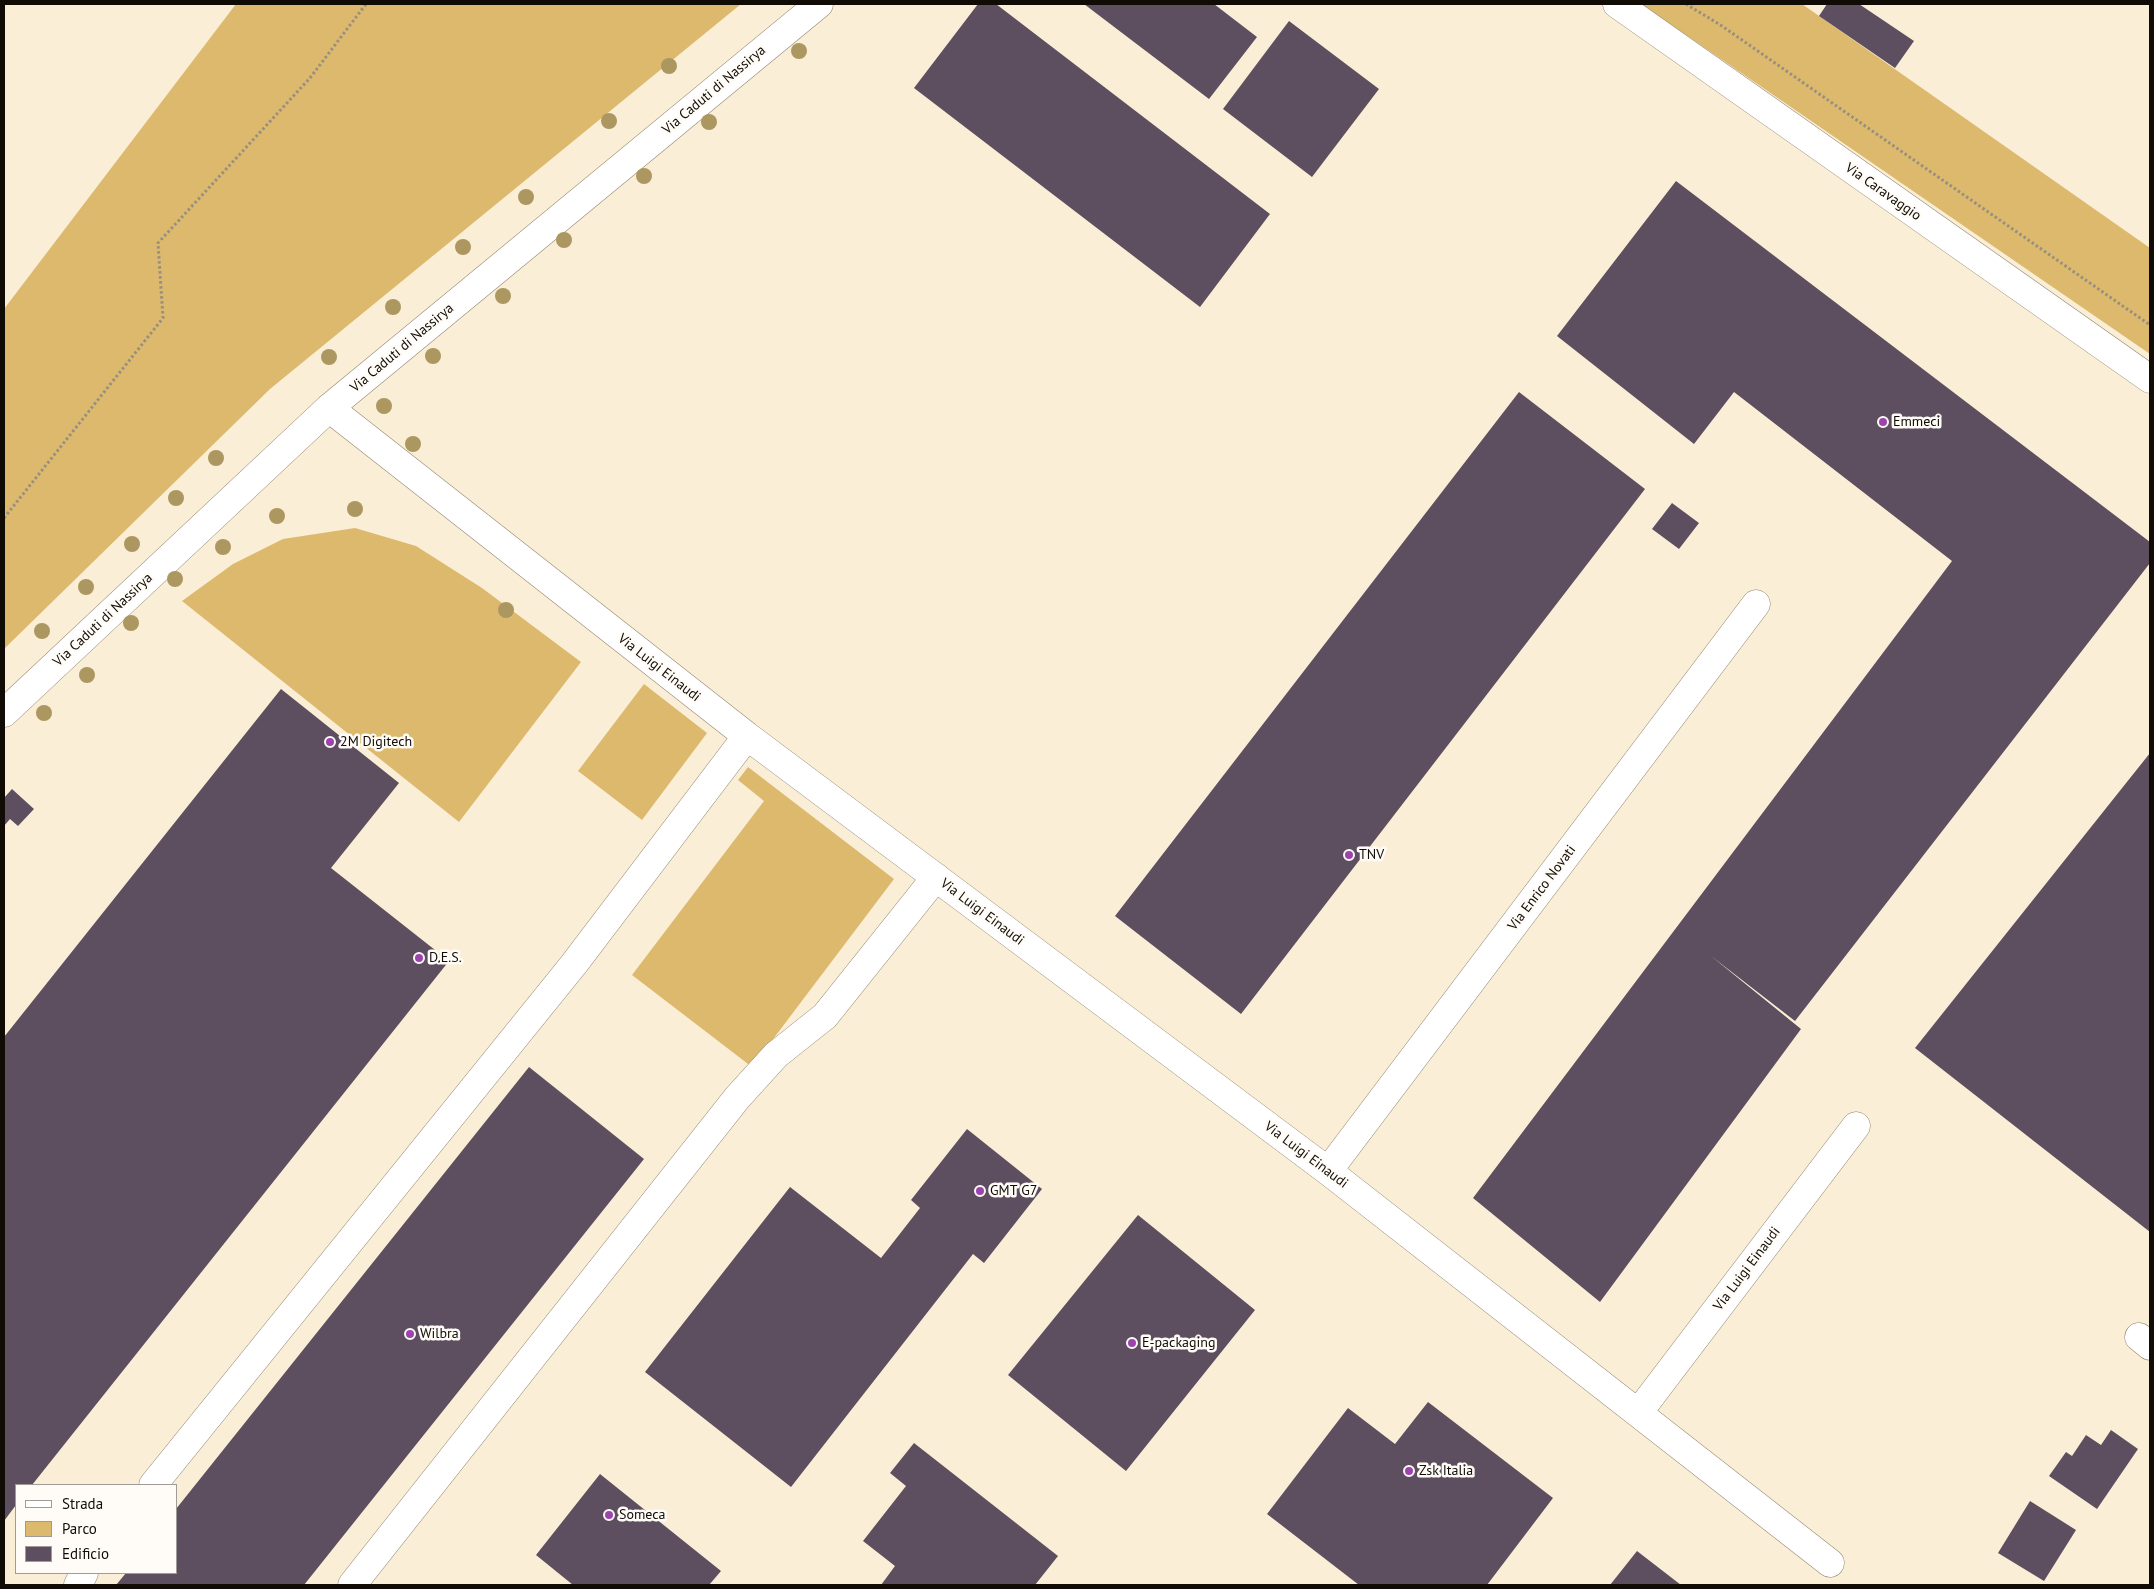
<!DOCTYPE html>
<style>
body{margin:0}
#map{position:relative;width:2154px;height:1589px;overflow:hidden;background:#faeed7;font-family:"PT Sans",sans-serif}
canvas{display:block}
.frame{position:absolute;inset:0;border:5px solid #100c05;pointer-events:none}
.legend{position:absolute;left:15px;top:1484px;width:162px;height:90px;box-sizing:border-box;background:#fffcf8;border:1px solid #9f9c97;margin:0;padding:6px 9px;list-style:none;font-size:15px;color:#100c05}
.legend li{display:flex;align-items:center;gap:10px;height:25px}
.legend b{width:25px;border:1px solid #9f9c97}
</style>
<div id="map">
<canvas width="2154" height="1589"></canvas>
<div class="frame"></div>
<ul class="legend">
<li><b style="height:6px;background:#fff"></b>Strada</li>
<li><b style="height:14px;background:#ddb96d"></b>Parco</li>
<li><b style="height:14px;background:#5e4f60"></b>Edificio</li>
</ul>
</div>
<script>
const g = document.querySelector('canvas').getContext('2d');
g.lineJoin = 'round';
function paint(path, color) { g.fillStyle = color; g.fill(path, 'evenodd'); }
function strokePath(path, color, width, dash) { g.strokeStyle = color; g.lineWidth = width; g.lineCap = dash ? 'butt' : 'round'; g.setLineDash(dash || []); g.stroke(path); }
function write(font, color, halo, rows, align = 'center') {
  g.font = font + ' "PT Sans",sans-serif'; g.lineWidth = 5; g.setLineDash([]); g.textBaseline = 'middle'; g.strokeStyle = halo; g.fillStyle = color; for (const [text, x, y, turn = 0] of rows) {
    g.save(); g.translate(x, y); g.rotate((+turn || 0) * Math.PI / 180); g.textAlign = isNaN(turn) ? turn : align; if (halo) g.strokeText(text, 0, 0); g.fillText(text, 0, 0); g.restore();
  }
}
paint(new Path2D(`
 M236,4H741L270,389L4,649V309Z
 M1641,4H1802L2150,248V354Z
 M355,528L416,546L482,588L581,662L459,822L182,601L233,564L283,539Z
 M644,684L707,733L642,820L578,771Z
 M748,767L894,879L752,1067L632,975L764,801L738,780Z`), '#ddb96d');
paint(new Path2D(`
 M978,4H996L1270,214L1200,307L914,88Z
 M1084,4H1214L1257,37L1209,99Z
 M1827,4H1859L1914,41L1895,68L1819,16Z
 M1289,21L1379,89L1312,177L1223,109Z
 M1676,181L2150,542V563L1795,1021L1711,956L1801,1029L1600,1302L1473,1198L1952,561L1734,392L1694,444L1557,336Z
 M1519,392L1645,489L1241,1014L1115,916Z
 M1672,503L1699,523L1679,549L1652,529Z
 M281,689L399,783L331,868L449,961L32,1485H16V1505L4,1521V1037Z
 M2150,753V1232L1915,1048Z
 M12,789L34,809L18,826L10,819L4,826V798Z
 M529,1067L644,1159L304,1585H116L126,1573H176V1509Z
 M967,1129L1042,1189L984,1263L973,1254L791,1487L645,1372L790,1187L881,1258L920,1208L911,1200Z
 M1138,1215L1255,1310L1126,1471L1008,1375Z
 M1428,1402L1553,1498L1487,1585H1359L1267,1514L1348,1408L1395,1444Z
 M2111,1430L2138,1449L2097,1509L2049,1476L2066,1452L2072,1456L2086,1435L2101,1445Z
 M914,1443L1058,1556L1035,1585H881L895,1566L863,1541L906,1486L890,1473Z
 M600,1474L721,1571L709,1585H573L536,1555Z
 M2030,1501L2076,1530L2044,1581L1998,1553Z
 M1637,1551L1681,1585H1610Z`), '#5e4f60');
const minor = new Path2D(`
 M1617,4L2150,379
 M329,408L747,736L1328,1171L1830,1563
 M4,713L329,408L819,4
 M1328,1171L1756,604
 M2139,1337L2150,1346
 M1638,1413L1856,1126
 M153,1485L574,964L747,736
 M78,1585L84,1573
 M352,1585L737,1098L776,1055L825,1016L936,877`);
strokePath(minor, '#918671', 29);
strokePath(new Path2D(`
 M1686,4L1722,26L2150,325
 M4,518L163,318L158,243L310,78L366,4`), '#988f7f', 3, [2.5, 2.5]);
strokePath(minor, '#fff', 28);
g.fillStyle = '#ac9761';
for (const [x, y] of [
 [799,51],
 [669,66],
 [609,121],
 [709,122],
 [644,176],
 [526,197],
 [564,240],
 [463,247],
 [503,296],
 [393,307],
 [433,356],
 [329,357],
 [384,406],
 [413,444],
 [216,458],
 [176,498],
 [355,509],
 [277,516],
 [132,544],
 [223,547],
 [175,579],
 [86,587],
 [506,610],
 [131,623],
 [42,631],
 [87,675],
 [44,713]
]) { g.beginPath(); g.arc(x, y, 8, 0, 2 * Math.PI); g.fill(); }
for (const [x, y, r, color] of [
 [1883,422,5,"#9d43ae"],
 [330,742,5,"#9d43ae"],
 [1349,855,5,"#9d43ae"],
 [419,958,5,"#9d43ae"],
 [980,1191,5,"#9d43ae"],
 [410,1334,5,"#9d43ae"],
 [1132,1343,5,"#9d43ae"],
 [1409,1471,5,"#9d43ae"],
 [609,1515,5,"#9d43ae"]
]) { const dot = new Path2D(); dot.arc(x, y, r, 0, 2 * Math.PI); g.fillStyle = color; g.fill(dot); strokePath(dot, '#fffcf8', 2); }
write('14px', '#100c05', '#fffcf8', [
 ["Via Caduti di Nassirya",714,90,-40],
 ["Via Caravaggio",1883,192,35],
 ["Via Caduti di Nassirya",402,348,-40],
 ["Via Caduti di Nassirya",103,620,-43],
 ["Via Luigi Einaudi",659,668,38],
 ["Via Enrico Novati",1542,888,-53],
 ["Via Luigi Einaudi",982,912,37],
 ["Via Luigi Einaudi",1306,1155,37],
 ["Via Luigi Einaudi",1747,1269,-53]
]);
write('14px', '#100c05', '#fffcf8', [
 ["Emmeci",1893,422],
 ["2M Digitech",340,742],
 ["TNV",1359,855],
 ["D.E.S.",429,958],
 ["GMT G7",990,1191],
 ["Wilbra",420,1334],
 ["E-packaging",1142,1343],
 ["Zsk Italia",1419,1471],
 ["Someca",619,1515]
], 'left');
</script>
